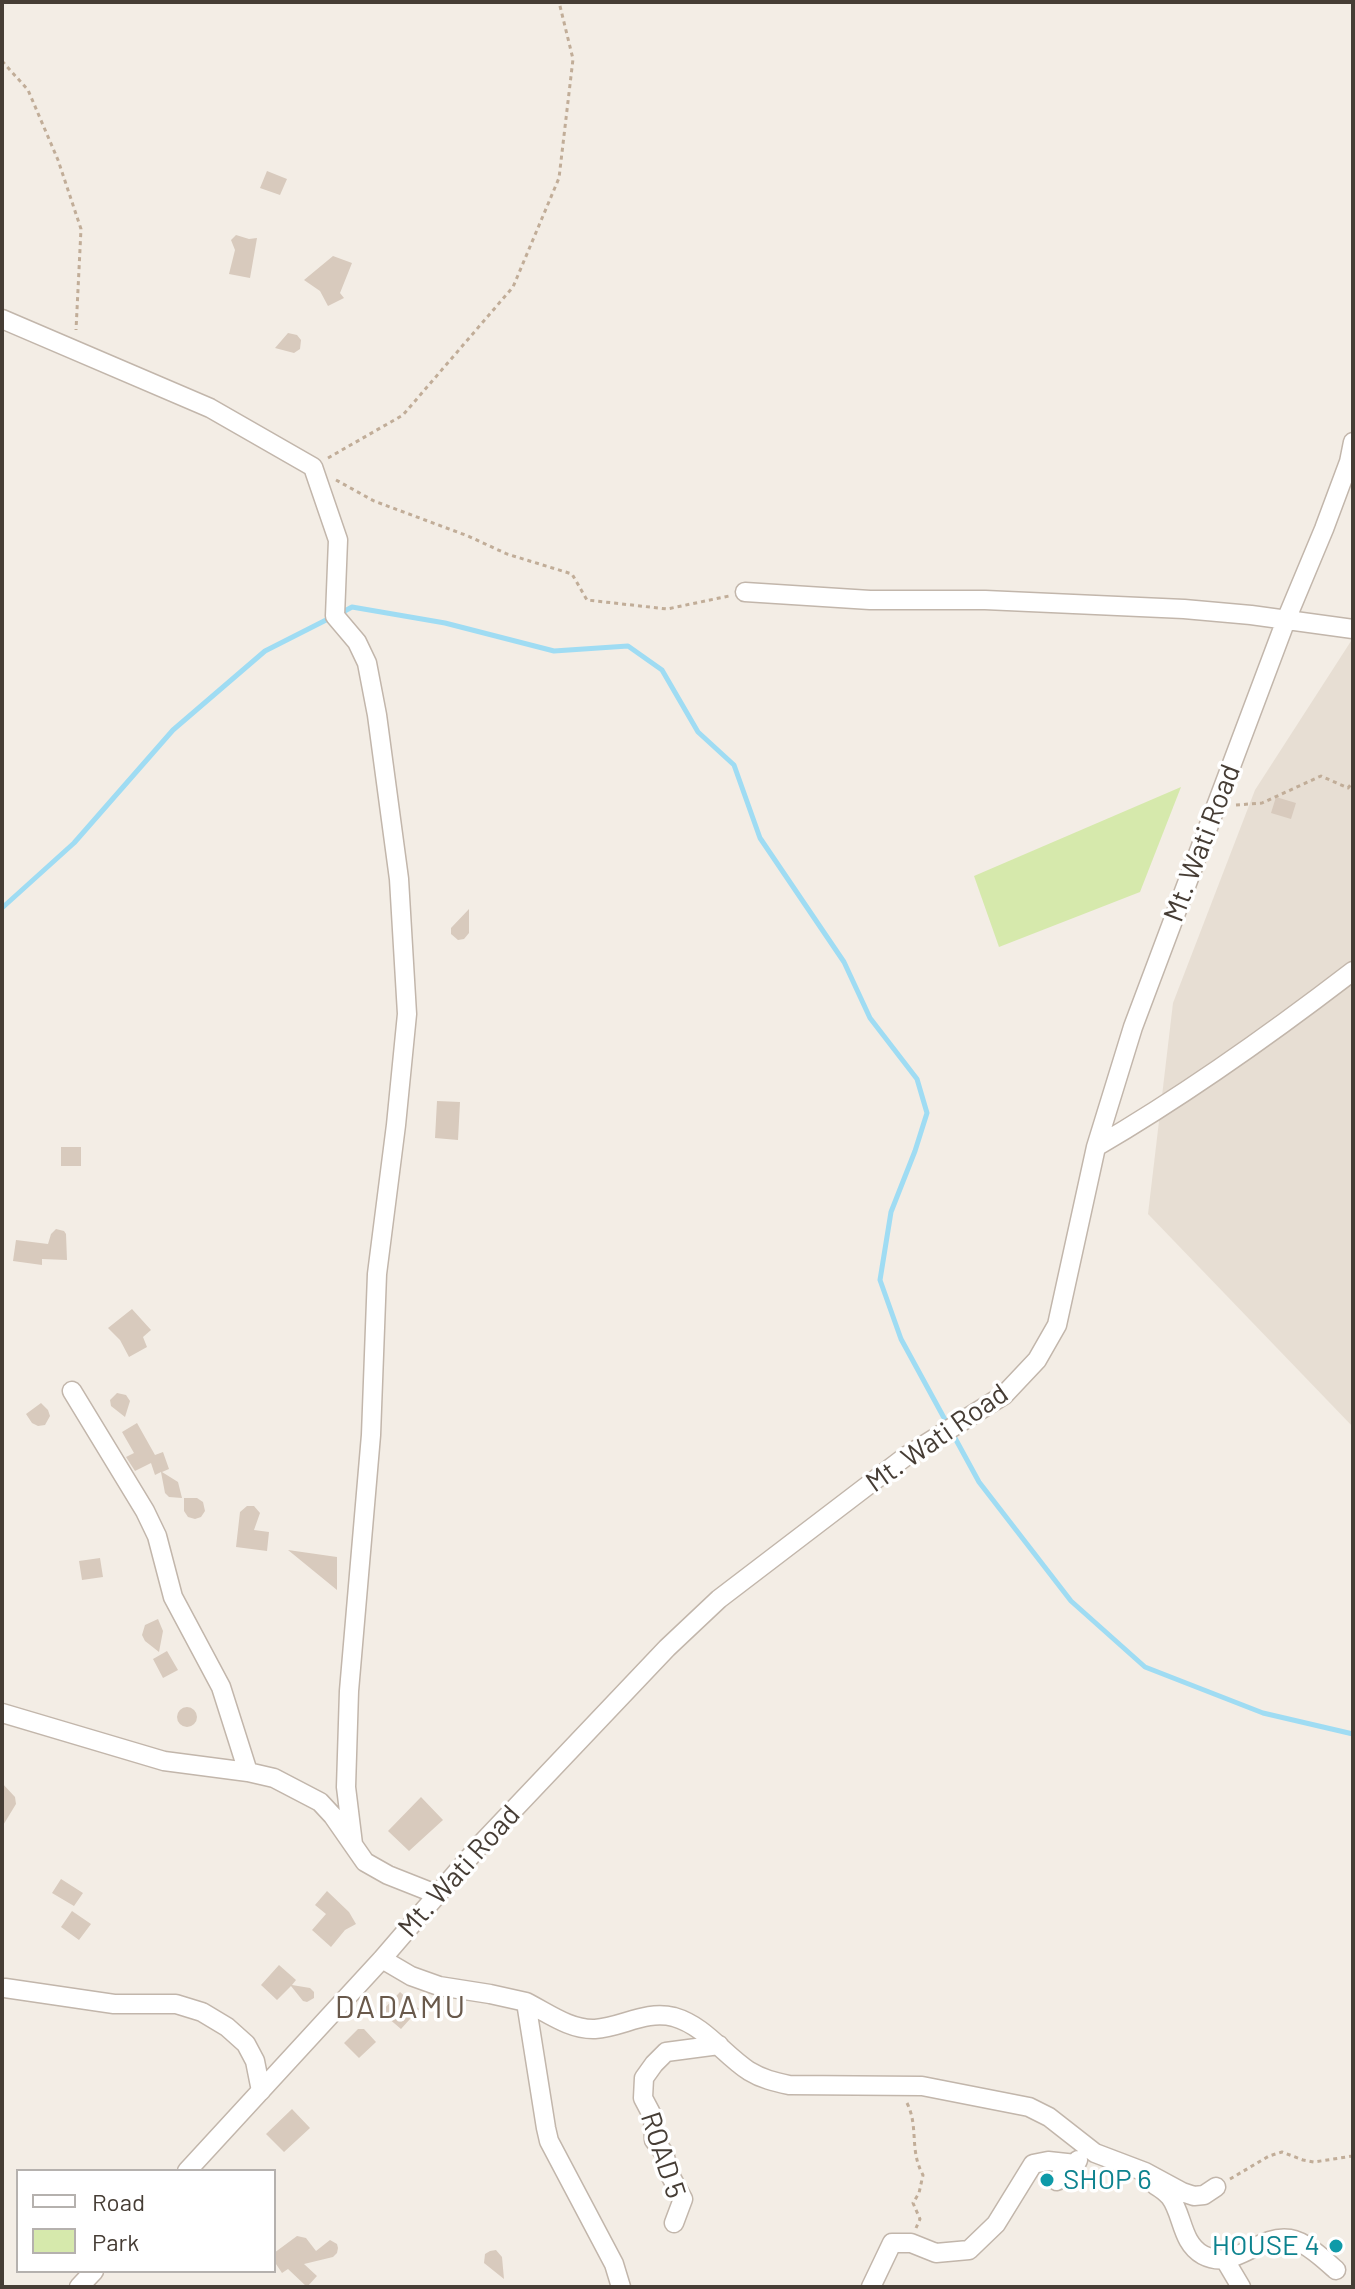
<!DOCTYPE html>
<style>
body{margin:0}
#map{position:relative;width:1355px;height:2289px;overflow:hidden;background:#f3ede5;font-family:Barlow,sans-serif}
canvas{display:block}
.frame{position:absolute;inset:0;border:4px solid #463d35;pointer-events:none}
.legend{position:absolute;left:16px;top:2169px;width:260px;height:104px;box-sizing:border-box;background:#fff;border:2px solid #b5b1ae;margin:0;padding:10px 14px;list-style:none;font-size:24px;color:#463d35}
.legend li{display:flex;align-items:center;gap:16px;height:40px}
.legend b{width:40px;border:2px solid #b5b1ae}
</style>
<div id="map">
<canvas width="1355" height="2289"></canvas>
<div class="frame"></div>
<ul class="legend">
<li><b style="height:10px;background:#fff"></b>Road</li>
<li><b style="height:22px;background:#d6e9ac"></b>Park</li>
</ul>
</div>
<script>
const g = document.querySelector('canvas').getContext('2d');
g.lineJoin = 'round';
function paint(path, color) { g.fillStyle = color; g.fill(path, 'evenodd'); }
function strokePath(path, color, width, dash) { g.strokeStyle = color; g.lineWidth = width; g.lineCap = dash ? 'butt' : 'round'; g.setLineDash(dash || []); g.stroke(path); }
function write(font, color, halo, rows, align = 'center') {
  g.font = font + ' Barlow,sans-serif'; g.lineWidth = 7; g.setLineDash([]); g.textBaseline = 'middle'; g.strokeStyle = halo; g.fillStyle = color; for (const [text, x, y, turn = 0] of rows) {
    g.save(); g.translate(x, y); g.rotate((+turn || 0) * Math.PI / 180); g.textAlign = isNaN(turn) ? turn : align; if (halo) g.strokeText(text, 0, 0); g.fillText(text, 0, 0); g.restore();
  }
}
paint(new Path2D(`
 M1353,638V1427L1148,1214L1173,1003L1255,790Z`), '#e7ded3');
paint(new Path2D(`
 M1181,787L1140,892L999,947L974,876Z`), '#d6e9ac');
strokePath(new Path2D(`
 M341,613L352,607L445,623L554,651L628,646L662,670L698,732L734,765L760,838L844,962L870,1018L917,1079L927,1113L915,1151L891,1212L880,1280L901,1339L979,1482L1071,1601L1145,1667L1263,1713L1353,1734
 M2,908L74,843L173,730L265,651L332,617`), '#9fdcf3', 5);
paint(new Path2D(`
 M267,171L287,179L280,195L260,188Z
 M236,235L249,239L257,238L250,278L229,274L235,250L231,240Z
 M333,256L352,263L340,293L344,298L328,306L320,291L304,280Z
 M288,333L297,335L301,340L300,349L294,353L275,348Z
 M1276,797L1296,803L1291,819L1271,813Z
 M469,909V933L464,939L458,940L451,934V928Z
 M437,1101L460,1102L458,1140L435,1138Z
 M61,1147H81V1166H61Z
 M56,1229L64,1231L66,1234L67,1260L42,1259V1265L13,1261L16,1240L48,1244L51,1234Z
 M132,1309L151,1330L143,1337L147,1347L129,1357L120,1340L108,1328Z
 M117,1393L126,1395L130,1401L125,1417L111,1406L110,1400Z
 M41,1403L48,1410L50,1416L45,1425L38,1426L32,1423L26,1414Z
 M137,1423L155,1455L163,1452L169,1469L162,1472L178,1482L182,1498L169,1497L165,1493L161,1472L155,1475L151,1463L135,1471L126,1457L134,1453L122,1432Z
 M184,1498H197L203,1502L205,1511L201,1517L195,1519L188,1517L184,1511Z
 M247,1506H254L260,1513L254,1530L269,1532L267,1551L236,1547L240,1512Z
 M288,1550L337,1557V1590Z
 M100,1558L103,1577L82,1580L79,1561Z
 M158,1619L163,1631L159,1652L145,1641L142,1635L145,1625Z
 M167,1651L178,1670L163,1678L153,1659Z
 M177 1717a10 10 0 1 1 20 0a10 10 0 1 1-20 0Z
 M2,1783L15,1797L16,1804L2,1827Z
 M421,1797L443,1820L409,1851L388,1831Z
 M61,1879L83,1893L74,1906L52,1893Z
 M327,1891L349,1912L356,1924L345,1930L331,1947L312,1930L326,1914L315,1905Z
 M72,1911L91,1924L79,1940L61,1927Z
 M279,1965L296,1980L292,1985L310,1988L314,1992V1998L307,2002L303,2001L291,1986L277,2000L261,1985Z
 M400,1992L419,2009L401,2029L381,2012Z
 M358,2029H364L376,2042L359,2058L344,2043Z
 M292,2109L310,2128L284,2152L266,2134Z
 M297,2236L306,2238L316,2251L330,2240L337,2244L338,2248L337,2253L333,2257L304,2264L317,2276L307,2287L288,2269L282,2273L274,2261V2253Z
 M496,2250L502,2257L504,2279L484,2263L485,2254L490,2251Z`), '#d8cabd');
const street = new Path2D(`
 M2,319L210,408L313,467L338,540L335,616L357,642L367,663L377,715L399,879L407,1014L396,1125L377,1274L371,1435L349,1691L346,1787L353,1844
 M745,592L870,600H985L1184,609L1251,615L1353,629
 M1096,1147C1187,1094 1271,1034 1353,971
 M72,1391L145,1511L157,1536L173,1597L221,1687L248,1772
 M2,1713L164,1761L248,1772L274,1778L320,1802L333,1816L365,1862L388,1875L436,1894
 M382,1959L411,1976L439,1986L490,1994L526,2002L546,2128L549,2141L614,2264L621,2287
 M5,1988L114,2004H176L202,2012L227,2027L246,2044L255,2061L261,2091
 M526,2002C548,2013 570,2030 595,2029C623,2027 645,2010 674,2017C705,2026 723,2054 749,2071C762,2079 775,2082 789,2085L922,2086L1029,2107L1049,2117L1095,2153L1145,2172L1182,2192L1194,2196L1204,2195L1216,2187
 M187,2171L382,1959L481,1844L667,1648L719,1599L905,1457L1004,1395L1037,1360L1057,1325L1096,1147L1133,1027L1286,620L1324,529L1349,462L1353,442
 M1057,2181L1066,2168L1076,2164L1078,2160
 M1155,2185C1160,2188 1166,2192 1170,2197C1183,2214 1181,2243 1203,2255C1235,2272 1257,2234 1290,2239C1305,2241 1325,2260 1336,2270
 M674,2223L683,2199L670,2175L664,2153L654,2140L653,2117L643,2098L644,2078L654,2064L666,2052L719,2045
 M1225,2260L1241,2287
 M79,2287L94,2271
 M871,2287L892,2243H911L936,2253L969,2250L996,2224L1033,2164L1048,2161L1076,2164`);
strokePath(street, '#c2b6ab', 21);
strokePath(new Path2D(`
 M2,61L28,90L58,160L81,229L76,330
 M328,458L403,415L513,287L559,178L573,59L559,2
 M336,480L374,501L468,536L507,554L572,574L587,600L667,609L729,596
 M1236,805L1262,803L1321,776L1348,788L1353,782
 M907,2103C919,2127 909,2150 923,2175L919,2193L913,2203L920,2219L916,2228
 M1230,2179L1269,2156L1282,2152L1303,2160L1314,2162L1353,2156`), '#c1ad98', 3, [4, 4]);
strokePath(street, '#fff', 18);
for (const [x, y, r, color] of [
 [1047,2180,8,"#0f9aa8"],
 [1336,2246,8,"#0f9aa8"]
]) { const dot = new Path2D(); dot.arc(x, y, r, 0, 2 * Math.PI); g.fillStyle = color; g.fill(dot); strokePath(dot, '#fff', 3); }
write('28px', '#463d35', '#fff', [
 ["Mt. Wati Road",1202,843,-69],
 ["Mt. Wati Road",937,1438,-35],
 ["Mt. Wati Road",459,1871,-48],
 ["ROAD 5",663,2155,72]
]);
write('28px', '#0d838f', '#fff', [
 ["SHOP 6",1063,2180],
 ["HOUSE 4",1320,2246,"right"]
], 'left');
g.letterSpacing = '2px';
write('32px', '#69594b', '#fff', [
 ["DADAMU",401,2007]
]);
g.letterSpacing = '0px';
</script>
